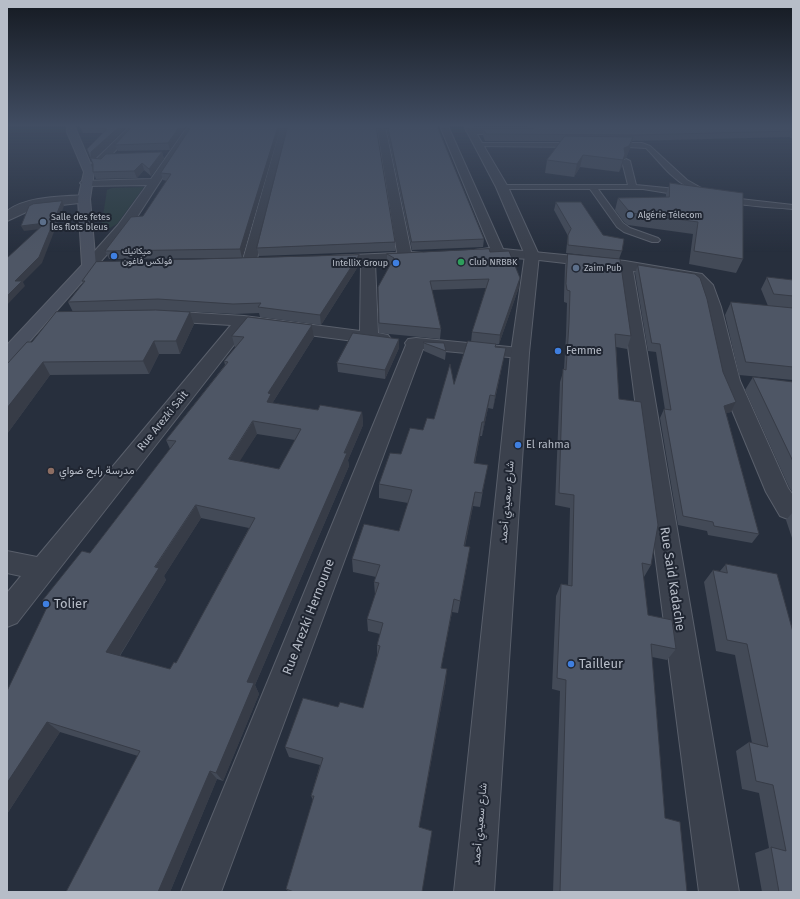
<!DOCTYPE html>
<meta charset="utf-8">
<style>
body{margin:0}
#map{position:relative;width:800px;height:899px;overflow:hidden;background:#272f3d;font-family:"Fira Sans",sans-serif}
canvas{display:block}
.frame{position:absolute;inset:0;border:8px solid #b7bdc8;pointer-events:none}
</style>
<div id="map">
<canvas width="800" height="899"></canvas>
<div class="frame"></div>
</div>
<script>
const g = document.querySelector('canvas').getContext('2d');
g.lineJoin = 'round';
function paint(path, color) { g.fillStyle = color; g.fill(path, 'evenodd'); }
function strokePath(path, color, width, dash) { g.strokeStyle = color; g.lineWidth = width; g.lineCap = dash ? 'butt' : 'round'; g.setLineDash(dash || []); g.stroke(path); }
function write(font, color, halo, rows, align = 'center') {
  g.font = font + ' "Fira Sans",Vazirmatn,sans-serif'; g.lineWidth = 4; g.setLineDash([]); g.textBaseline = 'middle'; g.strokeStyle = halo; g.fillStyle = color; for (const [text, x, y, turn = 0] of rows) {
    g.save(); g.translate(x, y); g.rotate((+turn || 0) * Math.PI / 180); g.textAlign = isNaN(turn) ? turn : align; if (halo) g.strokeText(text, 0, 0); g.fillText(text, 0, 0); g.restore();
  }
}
paint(new Path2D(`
 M144,187L117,224L110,228H101L107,190L112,188Z`), '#2a3c3f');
const service = new Path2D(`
 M478,143H579L582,145L579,147L476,146L475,145Z
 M611,143H642L650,146L687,180L703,189L716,194L740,199L793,205V209C757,206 717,206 686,186C670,177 659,161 646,148L609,146L608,145Z
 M626,159L630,161L636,185L686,190L690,192L686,194H674L643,189H598L623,223L630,228L658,238L660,240L658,242H652L624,232L617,227L590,189H502L498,187L502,185H628L622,161Z`);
const minor = new Path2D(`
 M130,126H139L93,174H85L84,172L85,170Z
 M188,126H196L128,231L94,269L89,270L84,269L82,266L84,263L118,225L147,185L86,186L80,183L82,181L151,179Z
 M281,126H289L256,263L254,266L249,267L244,266L242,263Z
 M377,126H385L411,252L422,253L424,256L422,259L417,260L375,262L378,333L388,335L391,339L388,343L382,344L369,343L248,327L17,623L7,627V593L21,576L7,573V551L37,557L231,325L163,321L157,320L155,316L157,312L163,311L244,316L360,331L361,263L330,264L325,263L323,260L325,257L330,256L397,253Z
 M440,126H448L503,249L625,261L702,274L713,285L721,307L740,381L788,488L793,495V521L780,516L766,492L720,381L705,307L698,286L692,280L633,271L739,892H699L618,269L530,259L475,256L473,253L475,250L490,248Z
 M529,126H538L539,128L537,132L529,134H471L466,131L471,128H530Z
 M84,195L88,196L90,199L88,202L35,208L7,221V211C27,196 60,197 84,195Z
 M416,338L520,348L526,349L529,353L526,357L520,358L423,349L221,892H181L406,345L405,343L408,339Z`);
const tertiary = new Path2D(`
 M464,126H472L508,187L539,255L529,353L494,892H454L511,353L525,255L496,187Z`);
const secondary = new Path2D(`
 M67,126H75L77,132L94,172L90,199L96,266L13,360L7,361V345L82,265L78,199L84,172L67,132Z`);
strokePath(service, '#595f6b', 2);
strokePath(minor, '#595f6b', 2);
strokePath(tertiary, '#595f6b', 2);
strokePath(secondary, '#595f6b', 2);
paint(service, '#3b414d');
paint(minor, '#3b414d');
paint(tertiary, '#3b414d');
paint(secondary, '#49505f');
paint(new Path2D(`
 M82,126H128L95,158L101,159L106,154L162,152L164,159L151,176L144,170L137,178L96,179L93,172V164L87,149L103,133H83L80,127Z
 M186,126L170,150L118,151L115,145Z
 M192,126H281L242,258L109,259L105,251L143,216L167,181L163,180L161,173Z
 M386,126H437L484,239L483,247L412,250Z
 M793,126V139L789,137L632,141L630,148L626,158L624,159L622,166L619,172L580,167L574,177L545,173L547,160L562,141H485L483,136V129H530L538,127Z
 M670,183L743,259L736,273L689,264L693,234L628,225L624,222L615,210L618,198L666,197V194Z
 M556,202L603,235L622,251L619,259L566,253L567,243L568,236L554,210Z
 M395,242V251L259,256L257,248Z
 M490,252L519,287L499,344H496V347L506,348L503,361L493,409L488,408L482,436H480L475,463L485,479L480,507L473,506L465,546L468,560L458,613L452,612L441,668L446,680L419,827L422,892H289L286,889L313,800L311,796L320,765L289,757L285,747L338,707L363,708L377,656V645L380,634L368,631L367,619L375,595L374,582L376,577L353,572L352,559L399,531L408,503L379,498V484L401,454L434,419L454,384L471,342L472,332L486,288L432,290L441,329L440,339L379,333L378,287L390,265L387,263V254Z
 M568,254L631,336L627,349L616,347L619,399L651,565L644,577H643L648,615L676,649L667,660L652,657L665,818L687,892H553L560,691L552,689L556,596L561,584L568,585L570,508L555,505L560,382L564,369L566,335L567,303L564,302V296L565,265Z
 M359,265L321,325L260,317L259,313L235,314L161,310L73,312L68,302L83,283L82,281Z
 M638,265L723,372L736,402L731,412L726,413L759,534L752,543L708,535L707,531L678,525L660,418L664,409L665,410L656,352L648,351L635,273Z
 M767,277L793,280V380L739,375L725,315L731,302L768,306L761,289Z
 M190,312L194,324L180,354H159L149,374L50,375L7,434L32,342Z
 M312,325L314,337L273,402V403L318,410L362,412L363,425L348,460L349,466L255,685L259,694L223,781L217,779L170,892H66L138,756L60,732L7,814L47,606L42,601L90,553L170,449L166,440L225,365L224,361L235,348L232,336ZM257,434L295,440L279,469L239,461ZM201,518L249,528L176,663L170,669L120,656L166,580L164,576Z
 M399,339V348L385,379L338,372L337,363Z
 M424,343L446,351L445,360L424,351Z
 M753,377L793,382V493L789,487L745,390Z
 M793,512V541L786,520Z
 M726,564L793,632V892H762L755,853L769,848L759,793L742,789L736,751L749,742L752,743L735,655L716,651L704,582L713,570L720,571Z`), '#434a57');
paint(new Path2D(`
 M120,126H128L94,159L91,158V152Z
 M180,126H186L170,150L168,143Z
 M278,126H281L242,258L240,249Z
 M633,137L630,148L626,158L624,159L622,166L619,172L623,159L621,160L624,148Z
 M162,152L164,159L151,176L149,169Z
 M583,155L580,167L574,177L577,164Z
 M142,163L144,170L137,178L134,171Z
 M62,201L64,206L42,263L23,282L25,286L7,305V296Z
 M45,223L48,228L24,231L21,226Z
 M359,255V265L321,325L320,315Z
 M520,278L519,287L499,344L500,335Z
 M190,312L194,324L180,354L176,341Z
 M312,325L314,337L273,402L274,407L267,402L268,393Z
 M399,339V348L385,379V370Z
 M154,341L159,354L149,374L143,361Z
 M506,348L503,361L493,409L495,396Z
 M43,362L50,375L7,434V408Z
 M490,395L488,408L482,436L484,422Z
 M736,402L731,412L719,415L724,406Z
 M362,412L363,425L348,460L349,466L255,685L259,694L223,781L216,773L247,682Z
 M253,421L257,434L233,472L229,459Z
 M482,422L480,436L472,477L474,463Z
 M475,492L473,506L462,559L464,546Z
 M196,505L201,518L164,576L166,580L115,663L106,652L155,567Z
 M454,599L452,612L439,679L441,668Z
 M447,669L446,680L418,834L419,827Z
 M47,722L60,732L7,814V783Z
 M210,771L217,779L170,892H158Z`), '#373c47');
const building = new Path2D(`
 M82,126H120L91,152V158L101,159L106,154L162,152L149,169L142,163L134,171L93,172V164L87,149L107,129H102L105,127H80Z
 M133,126H180L168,143L115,145Z
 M192,126H278L240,249L105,251L131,217L143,216L171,174L161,173Z
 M288,126H376L395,242L257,248Z
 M388,126H437L484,239L412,242Z
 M539,126H793V131L635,135L486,134L483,129H530L538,127Z
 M565,136L633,137L629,146L624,148L625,154L623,160L583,155L577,164L547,160Z
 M670,183L743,193V259L694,251L698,222L632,213L628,210L618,198L669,197Z
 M62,201L39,257L15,281H22L7,296V258L45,223L21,226L29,206L33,204Z
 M556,202H581L603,235L624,239L622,251L568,245V235L571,229Z
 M489,249L490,252L509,251L520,278L500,335L472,332L489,279L430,281L441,329L379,323L378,287L394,258L387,254Z
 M568,254L620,259L631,336L615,334L619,399L641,402L658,525L651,565L642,563L648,615L672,620L676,649L651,644L665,818L680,822L687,892H560L566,680L557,678L561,584L572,586L574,495L559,493L563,369L566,370L569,323L570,291L567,290L566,284Z
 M359,255L320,315L258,307L261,303L233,304L158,299L68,302L85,281H82L96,262Z
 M638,265L695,274L700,278L707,299L723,372L736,402L724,406L759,534L714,526L713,522L683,516L664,409L671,410L660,344L652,343Z
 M767,277L793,280V296L774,294Z
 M731,302L793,308V367L746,362Z
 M156,310L190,312L176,341H154L143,361L43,362L7,408V364L27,342H32L56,312Z
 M248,317L312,325L268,393L271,394L267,402L318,410L320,405L362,412L344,453H347L247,682L254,683L216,773L210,771L158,892H66L140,751L47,722L7,783V691L49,603L42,601L82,551L90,553L176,441L166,440L228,362L224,361L244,337L232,336ZM253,421L301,429L279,469L229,459ZM196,505L255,518L176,663L174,662L170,669L106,652L159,568L155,567Z
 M353,333L399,339L385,370L337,363Z
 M468,341L496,344L495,347L506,348L495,396L490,395L484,422H482L474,463L488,465L482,493L475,492L464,546L470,547L460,601L454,599L441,668L447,669L419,827L432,831L422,892H294L286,889L314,796H311L323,758L285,747L303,698L338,707L340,702L363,708L380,646L377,645L383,623L367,619L379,583L374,582L380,565L352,559L364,524L399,531L412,490L379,484L390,453L401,454L410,428L423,430L427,418L434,419L450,364L454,384Z
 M424,342L444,343L446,351L424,343Z
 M753,377L793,382V461Z
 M726,564L777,574L793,632V892H779L771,847L786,851L773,785L756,781L749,742L768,747L747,644L727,640L713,570L727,573Z`);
paint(building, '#4e5665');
strokePath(building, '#373c47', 1);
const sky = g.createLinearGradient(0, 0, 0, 252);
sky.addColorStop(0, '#151a22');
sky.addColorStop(0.5, '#414d62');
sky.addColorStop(1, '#414d6200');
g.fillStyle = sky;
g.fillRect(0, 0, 800, 252);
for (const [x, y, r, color] of [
 [630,215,4,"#5c6f8a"],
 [43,222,4,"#5c6f8a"],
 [114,256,4,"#3f7fe0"],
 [461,262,4,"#2e9e5b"],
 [396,263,4,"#3f7fe0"],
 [576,268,4,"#5c6f8a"],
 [558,351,4,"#3f7fe0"],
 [518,445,4,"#3f7fe0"],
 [51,471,4,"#8d6e63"],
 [46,604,4,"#3f7fe0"],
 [571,664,4,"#3f7fe0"]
]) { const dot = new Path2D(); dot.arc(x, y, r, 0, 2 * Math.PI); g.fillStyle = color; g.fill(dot); strokePath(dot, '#202632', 1.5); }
write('9px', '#b7bdc8', '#202632', [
 ["Algérie Télecom",638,215],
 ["Salle des fetes",51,217],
 ["les flots bleus",51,227],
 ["ميكانيك",122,251],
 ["فولكس فاغون",122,261],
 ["Club NRBBK",469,262],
 ["IntelliX Group",388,263,"right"],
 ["Zaim Pub",584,268]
], 'left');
write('11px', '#b7bdc8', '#202632', [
 ["Femme",566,351],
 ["El rahma",526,445],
 ["مدرسة رابح ضواي",59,471]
], 'left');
write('11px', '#b7bdc8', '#202632', [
 ["Rue Arezki Sait",163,421,-51],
 ["شارع سعيدي أحمد",507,502,-85],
 ["شارع سعيدي أحمد",480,824,-85]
]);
write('13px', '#b7bdc8', '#202632', [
 ["Rue Said Kadache",672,579,81],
 ["Rue Arezki Hernoune",309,617,-69]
]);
write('13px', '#b7bdc8', '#202632', [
 ["Tolier",54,604],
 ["Tailleur",579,664]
], 'left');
</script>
